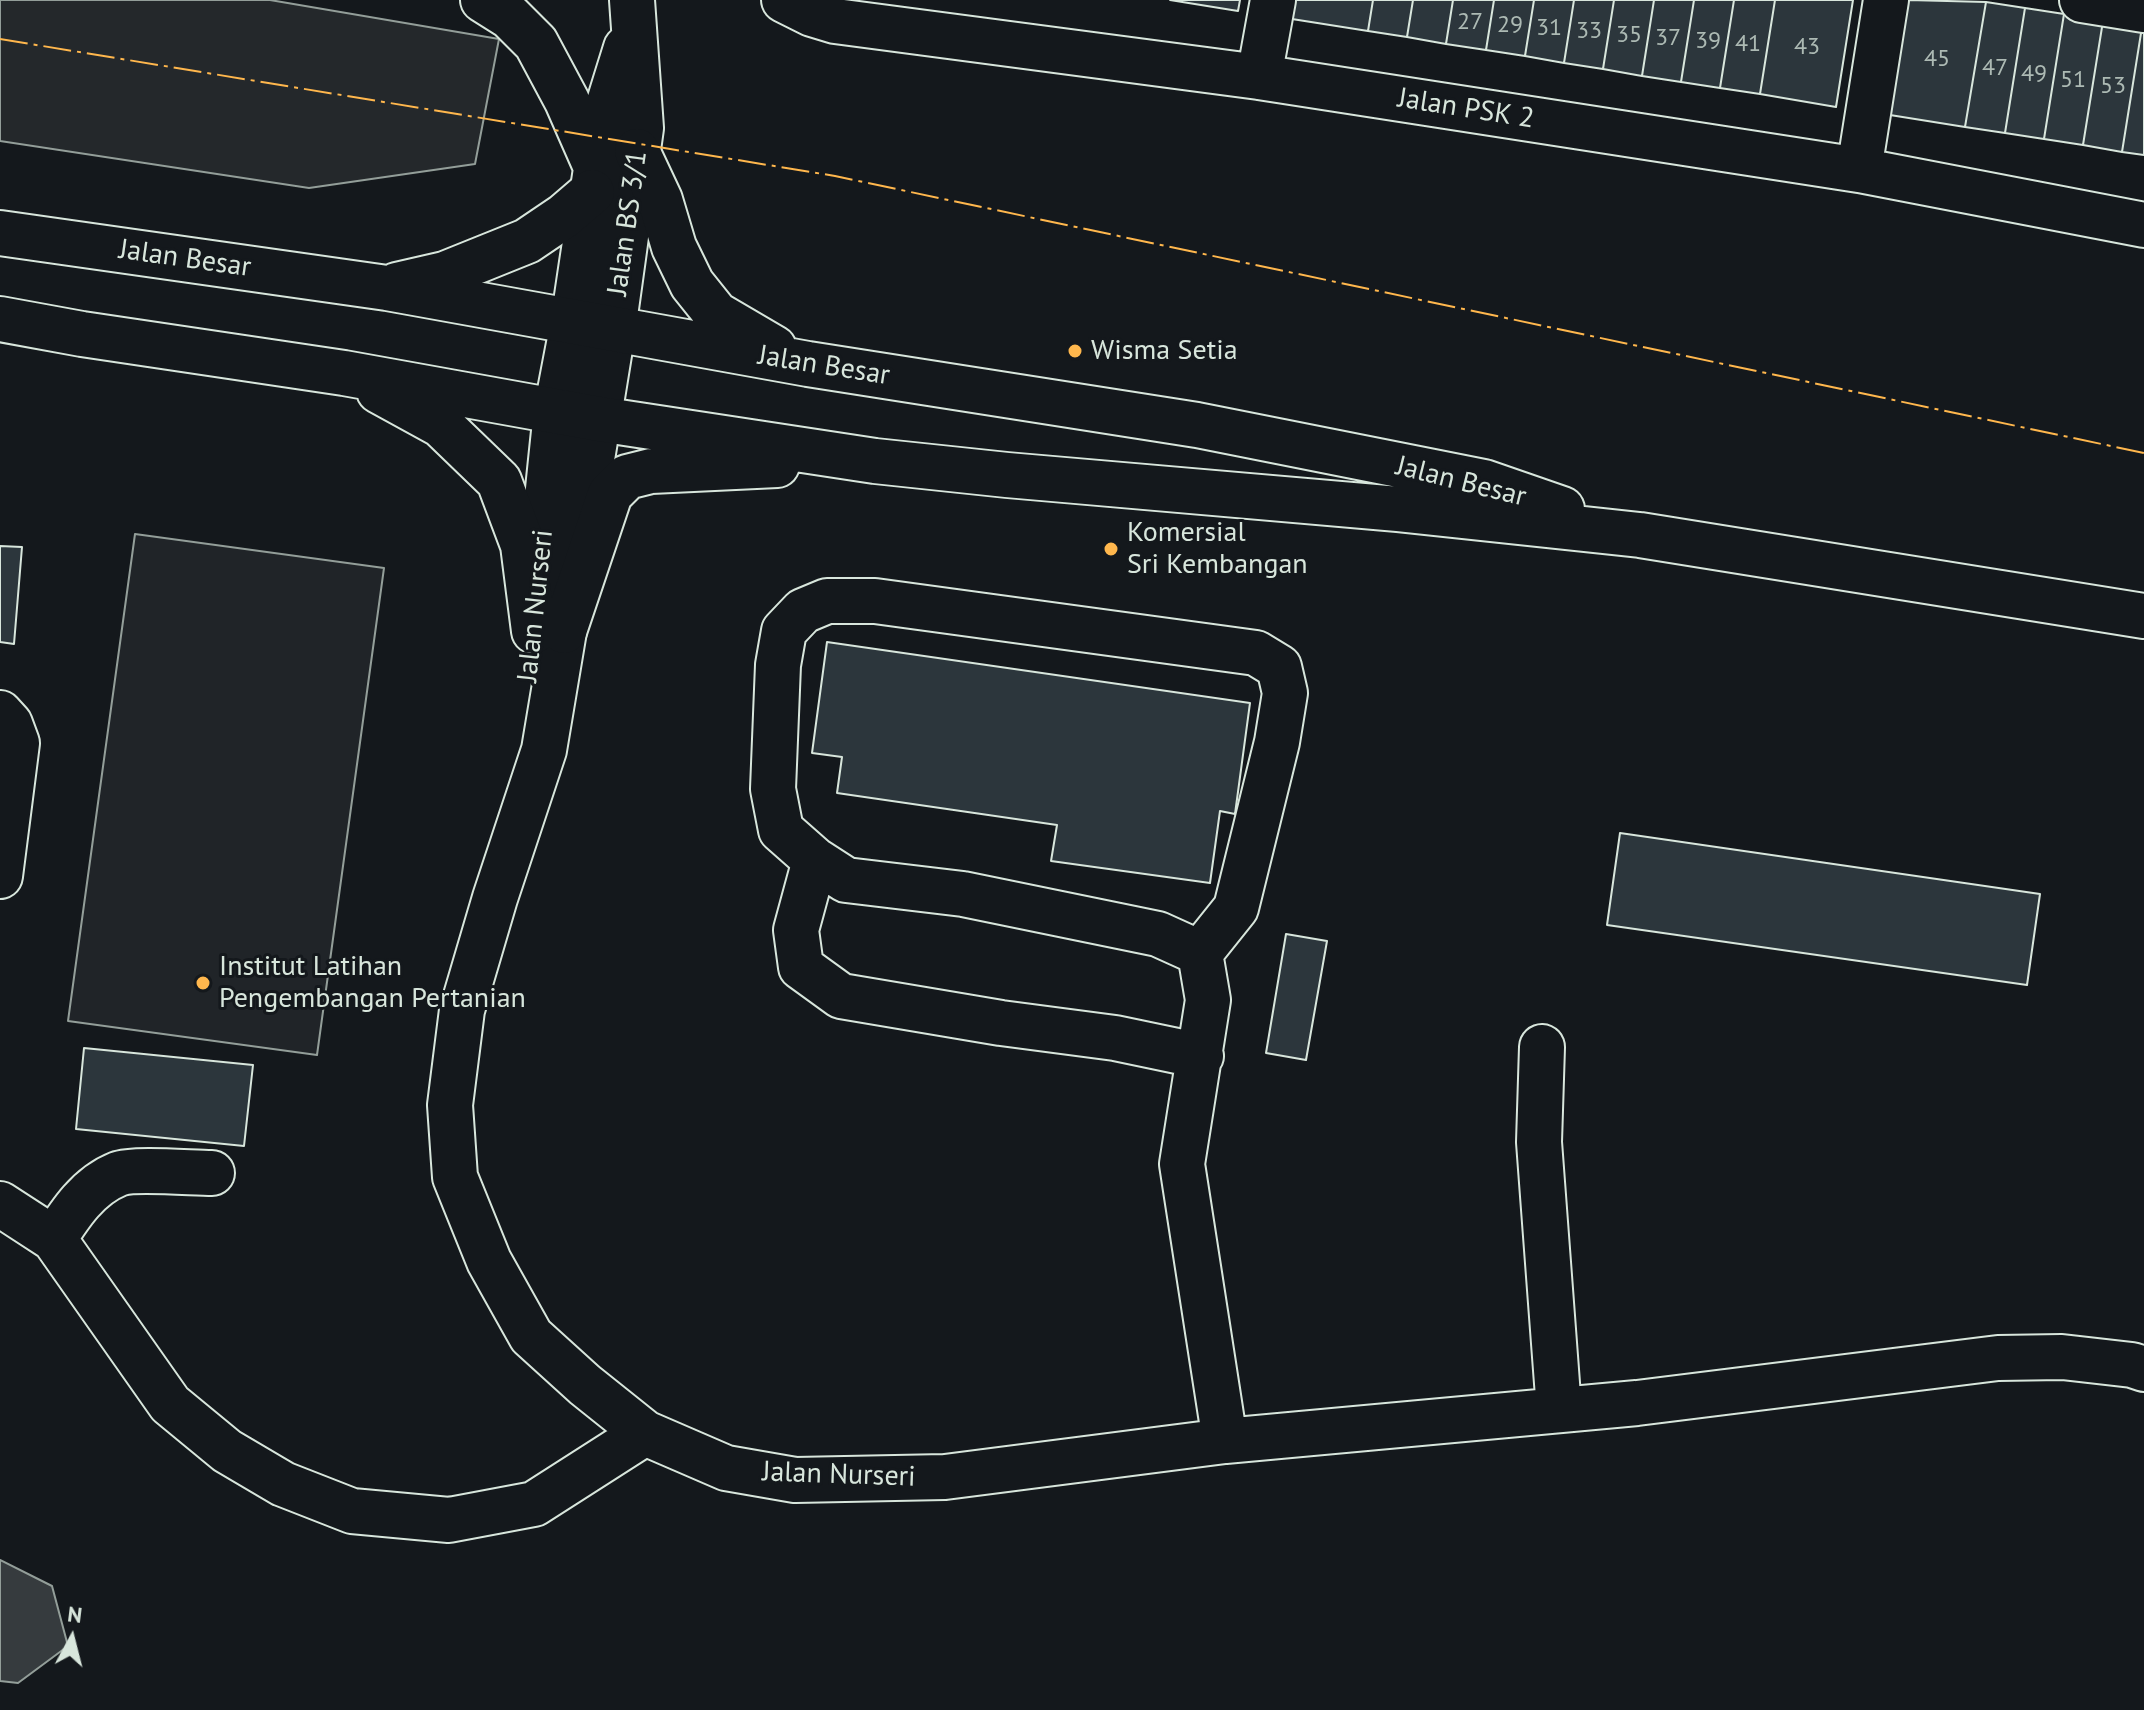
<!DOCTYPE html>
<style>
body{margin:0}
#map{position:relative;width:2144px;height:1710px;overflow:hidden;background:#14181c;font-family:"PT Sans",sans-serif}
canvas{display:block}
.north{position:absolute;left:32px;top:1598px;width:80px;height:80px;-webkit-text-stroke:6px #14181c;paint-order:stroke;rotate:7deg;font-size:22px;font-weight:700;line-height:32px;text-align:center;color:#d8e6dc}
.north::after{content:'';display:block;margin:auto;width:28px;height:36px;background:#d8e6dc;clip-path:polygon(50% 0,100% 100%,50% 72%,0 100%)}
</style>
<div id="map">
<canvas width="2144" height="1710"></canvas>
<div class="north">N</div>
</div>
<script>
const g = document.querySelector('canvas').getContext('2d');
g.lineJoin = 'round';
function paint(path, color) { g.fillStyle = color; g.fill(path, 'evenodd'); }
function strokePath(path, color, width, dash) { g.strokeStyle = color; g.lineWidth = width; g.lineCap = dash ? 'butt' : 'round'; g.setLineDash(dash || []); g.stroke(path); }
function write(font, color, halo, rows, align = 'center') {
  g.font = font + ' "PT Sans",sans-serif'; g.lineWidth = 6; g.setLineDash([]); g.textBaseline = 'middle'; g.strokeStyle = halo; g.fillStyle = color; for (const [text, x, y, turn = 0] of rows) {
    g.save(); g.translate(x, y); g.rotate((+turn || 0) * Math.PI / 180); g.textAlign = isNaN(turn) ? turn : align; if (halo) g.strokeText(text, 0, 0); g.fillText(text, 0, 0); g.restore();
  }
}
const green = new Path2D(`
 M135,534L384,568L317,1055L68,1021Z`);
paint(green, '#202428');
strokePath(green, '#939e99', 2);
const parking = new Path2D(`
 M0,0H270L499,39L475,164L309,188L0,141Z`);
paint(parking, '#24282b');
strokePath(parking, '#939e99', 2);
const water = new Path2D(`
 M0,1560L52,1586L68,1646L18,1683L0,1681Z`);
paint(water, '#363b3e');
strokePath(water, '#939e99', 2);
const building = new Path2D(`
 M1170,0H1240L1238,11Z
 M1295,0H1373L1368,31L1292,19Z
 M1373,0H1413L1407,37L1368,31Z
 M1413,0H1453L1446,44L1407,37Z
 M1453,0H1494L1486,50L1446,44Z
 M1494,0H1534L1525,56L1486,50Z
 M1534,0H1574L1564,63L1525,56Z
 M1574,0H1614L1603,69L1564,63Z
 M1614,0H1654L1642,76L1603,69Z
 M1654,0H1694L1681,82L1642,76Z
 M1694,0H1734L1720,88L1681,82Z
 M1734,0H1775L1760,94L1720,88Z
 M1775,0H1853L1836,107L1760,94Z
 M1908,0L1986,2L1965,127L1890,115Z
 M1986,2L2025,8L2005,133L1965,127Z
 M2025,8L2064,14L2044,139L2005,133Z
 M2064,14L2103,21L2083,145L2044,139Z
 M2103,21L2142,27L2122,152L2083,145Z
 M2142,27L2144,28V155L2122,152Z
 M0,546L22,547L14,644L0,642Z
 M827,642L1250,703L1235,814L1220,811L1210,883L1051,861L1057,825L837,793L842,757L812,753Z
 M1620,833L2040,894L2027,985L1607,925Z
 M1286,934L1327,941L1306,1060L1266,1053Z
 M84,1048L253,1065L244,1146L76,1129Z`);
paint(building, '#2c363c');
strokePath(building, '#d8e6dc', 2);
const minor = new Path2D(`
 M483,0L510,17L536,43L567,101L596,167
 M632,0L641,128L613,330L564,631L544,750L495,898L462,1010L450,1105L455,1177L489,1261L531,1336L585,1385L645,1433L726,1468L795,1480L945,1477L1225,1441L1637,1403L1998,1358L2062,1357L2132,1365L2144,1369
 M784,0L812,14L835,21L1259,77L1859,170L2144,225
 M2082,0L2144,10
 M1259,77L1273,0
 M1859,170L1886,0
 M537,595L556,412L573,323L603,122L626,48
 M0,713L10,724L17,743L0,876
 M815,860L796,930L801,967L841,996L1001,1023L1115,1038L1201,1056
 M1200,953L1236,908L1277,742L1285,693L1279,667L1256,653L875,601H827L803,611L784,631L778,665L773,789L781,830L815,860L846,880L963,894L1158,934L1200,953L1208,1000L1182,1164L1225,1441
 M1542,1047L1539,1142L1559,1410
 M0,1204L54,1239L170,1404L227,1451L283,1484L352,1511L449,1520L534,1504L645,1433
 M54,1239C70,1214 88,1186 118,1174C134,1168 192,1173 212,1173`);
const major = new Path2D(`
 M637,151L660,200L674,247L692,284L716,314L774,348
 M0,233L387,288L808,364L1197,425L1484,482L1562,509
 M397,285L445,274L527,241L564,216L592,192
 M0,319L82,334L344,373L599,419L875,461L1007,475L1398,509L1640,535L2144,616
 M379,391L441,425L499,481L523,545L534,631
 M564,631L610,494L627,477L651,471L777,465`);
strokePath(minor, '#d8e6dc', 48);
strokePath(major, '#d8e6dc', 48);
strokePath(minor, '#14181c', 44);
strokePath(major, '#14181c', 44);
strokePath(new Path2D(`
 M0,39L835,176L2144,453`), '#ffb74d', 2, [28, 6, 4, 6]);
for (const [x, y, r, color] of [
 [1075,351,8,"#ffb74d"],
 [1111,549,8,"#ffb74d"],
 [203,983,8,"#ffb74d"]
]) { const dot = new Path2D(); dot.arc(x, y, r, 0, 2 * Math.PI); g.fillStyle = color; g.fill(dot); strokePath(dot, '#14181c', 3); }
write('24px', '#adbab4', null, [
 ["27",1470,22],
 ["29",1510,25],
 ["31",1549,28],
 ["33",1589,31],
 ["35",1629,35],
 ["37",1668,38],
 ["39",1708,41],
 ["41",1748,44],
 ["43",1807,47],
 ["45",1937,59],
 ["47",1995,68],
 ["49",2034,74],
 ["51",2073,80],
 ["53",2113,86]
]);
write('28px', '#d8e6dc', '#14181c', [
 ["Jalan PSK 2",1466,109,9],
 ["Jalan BS 3/1",628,223,-82],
 ["Jalan Besar",185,259,8],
 ["Jalan Besar",824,366,9],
 ["Jalan Besar",1461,482,14],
 ["Jalan Nurseri",536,606,-84],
 ["Jalan Nurseri",839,1475,2]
]);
write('28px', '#d8e6dc', '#14181c', [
 ["Wisma Setia",1091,351],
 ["Komersial",1127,533],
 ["Sri Kembangan",1127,565],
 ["Institut Latihan",219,967],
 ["Pengembangan Pertanian",219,999]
], 'left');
</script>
